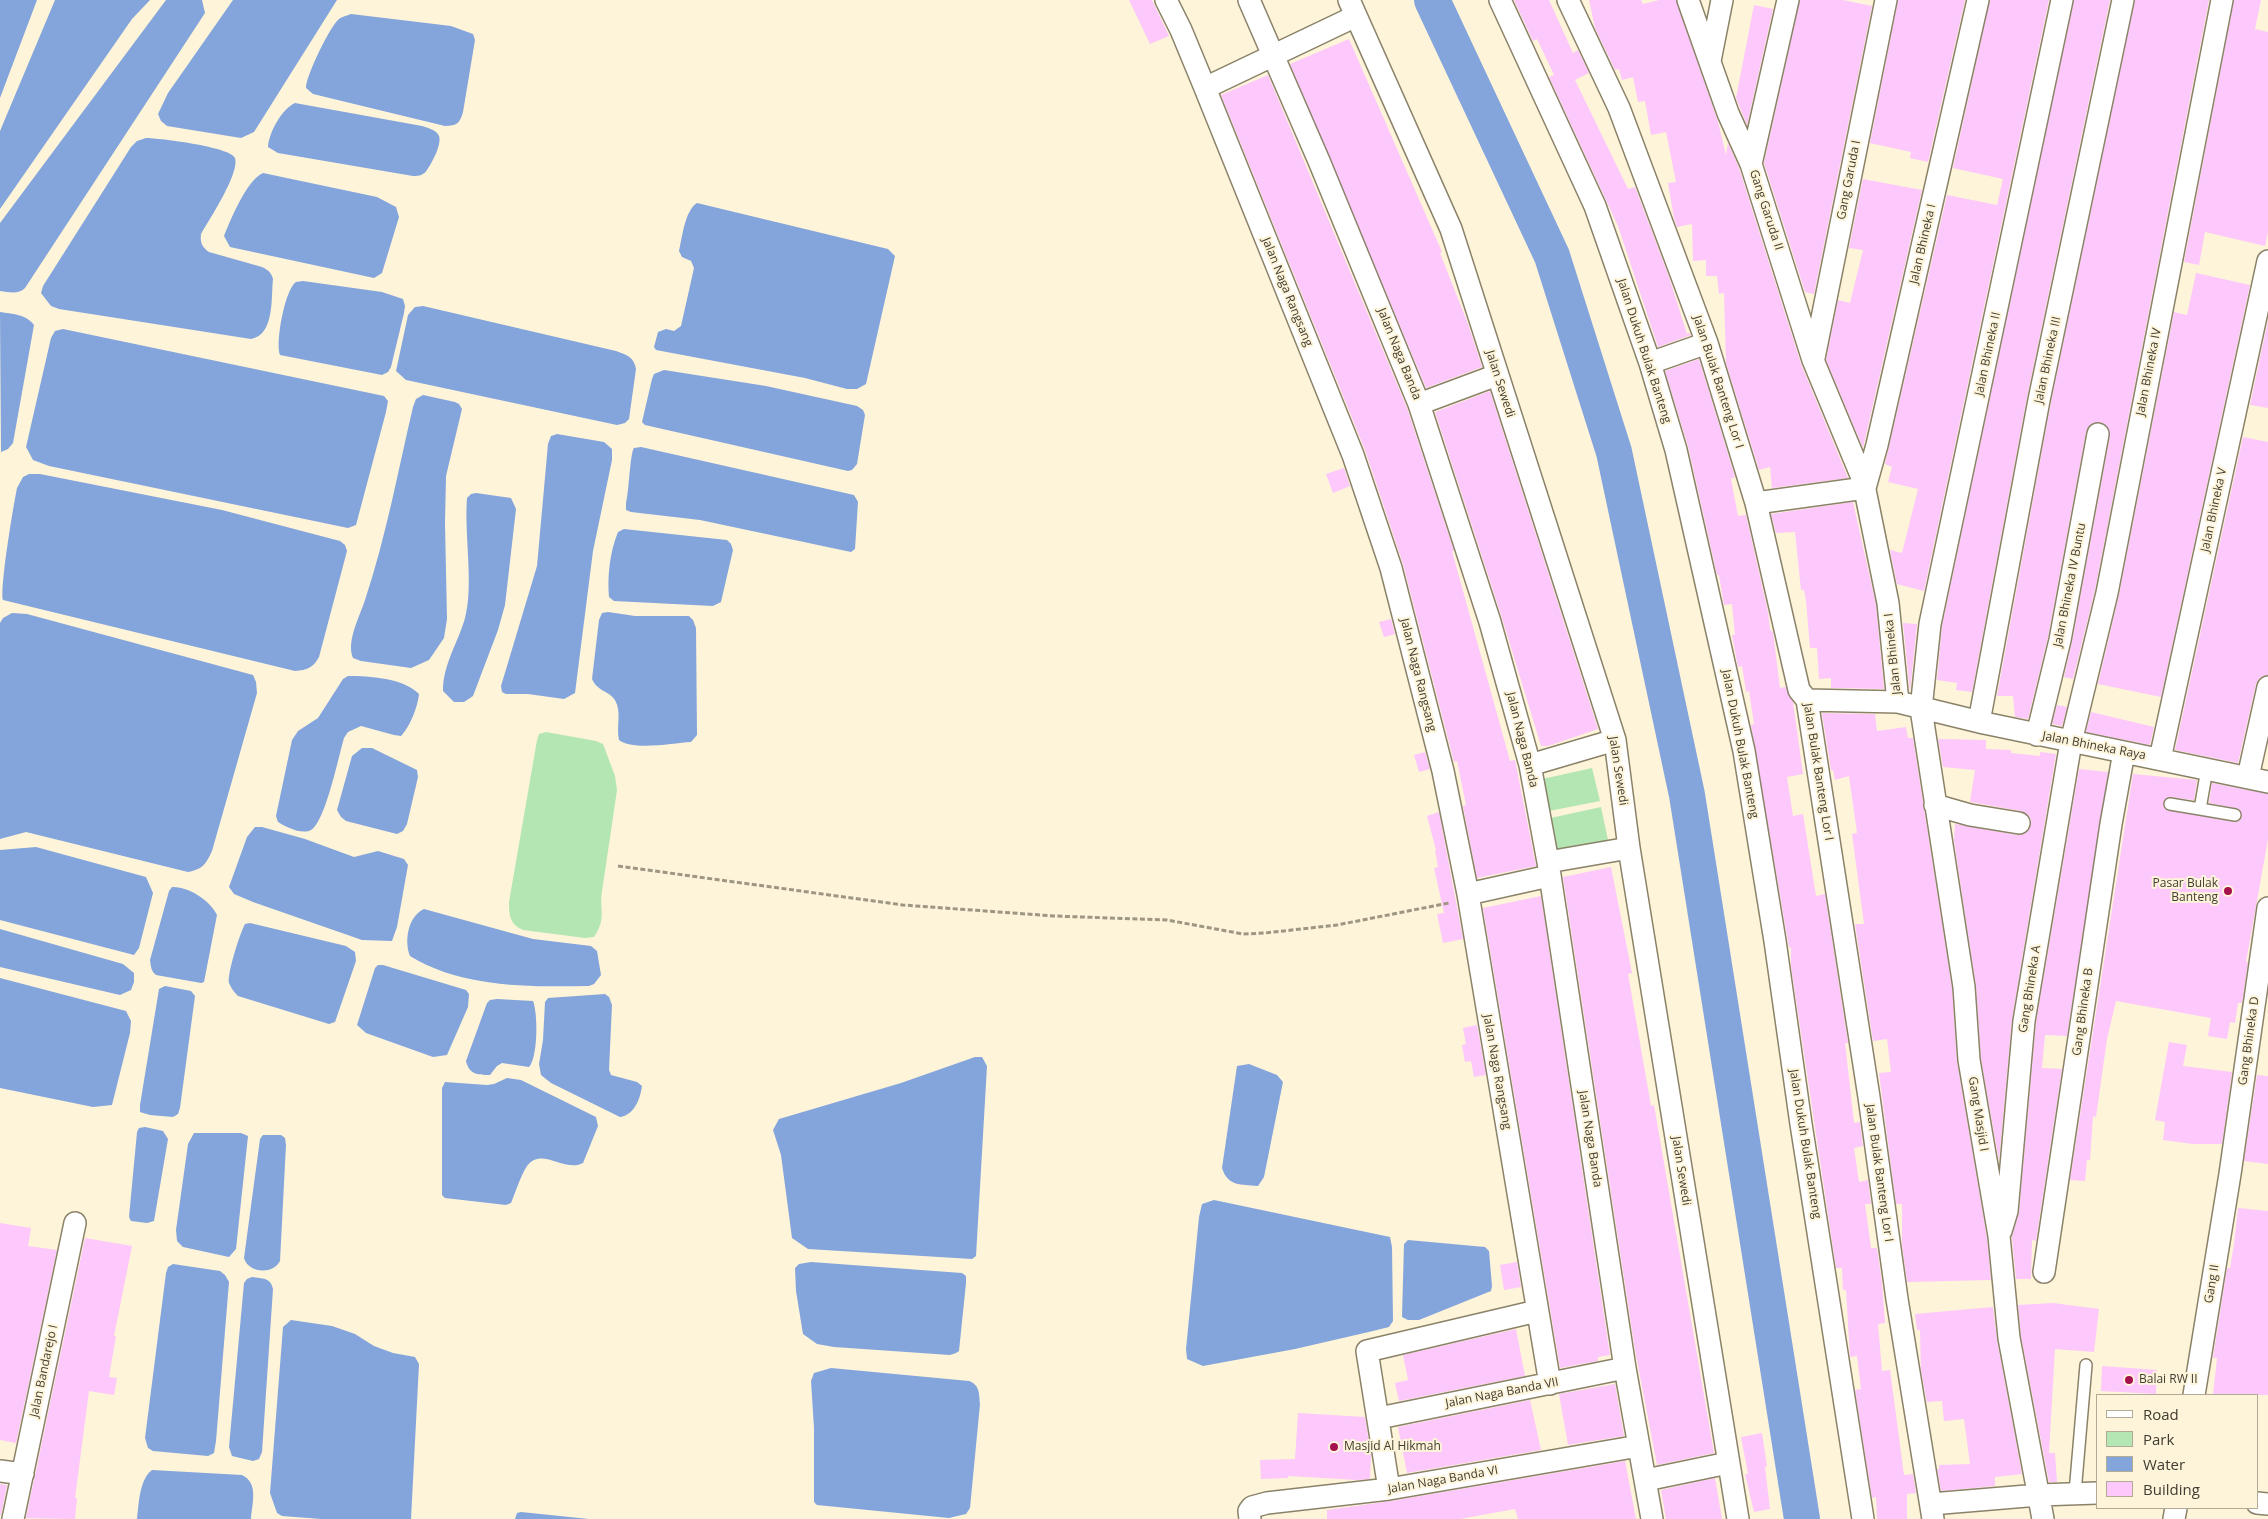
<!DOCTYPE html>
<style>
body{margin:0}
#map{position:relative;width:2268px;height:1519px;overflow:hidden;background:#fdf4d9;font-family:"Open Sans",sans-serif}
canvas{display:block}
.legend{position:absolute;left:2096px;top:1394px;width:162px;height:115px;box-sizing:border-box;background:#fdf4d9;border:1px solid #b1aa96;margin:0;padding:6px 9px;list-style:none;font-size:15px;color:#403c31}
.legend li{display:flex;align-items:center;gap:10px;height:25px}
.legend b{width:25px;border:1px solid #b1aa96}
</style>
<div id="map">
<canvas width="2268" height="1519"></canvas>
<ul class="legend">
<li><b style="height:6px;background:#fff"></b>Road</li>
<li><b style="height:14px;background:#b4e6b3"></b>Park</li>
<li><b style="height:14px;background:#84a4dc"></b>Water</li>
<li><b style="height:14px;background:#fdc8fc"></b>Building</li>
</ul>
</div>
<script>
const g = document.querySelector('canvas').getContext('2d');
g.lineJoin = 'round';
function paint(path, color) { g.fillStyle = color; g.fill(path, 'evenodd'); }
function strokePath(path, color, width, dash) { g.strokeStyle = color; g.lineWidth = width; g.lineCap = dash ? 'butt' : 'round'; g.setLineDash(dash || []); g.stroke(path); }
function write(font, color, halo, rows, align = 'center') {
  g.font = font + ' "Open Sans",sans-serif'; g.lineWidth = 4; g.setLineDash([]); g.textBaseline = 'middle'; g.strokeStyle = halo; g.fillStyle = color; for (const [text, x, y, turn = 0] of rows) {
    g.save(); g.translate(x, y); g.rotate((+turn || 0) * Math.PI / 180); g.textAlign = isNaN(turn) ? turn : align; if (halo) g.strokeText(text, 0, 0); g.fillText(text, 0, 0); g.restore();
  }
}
paint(new Path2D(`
 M546,732L596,741L603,744L615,776L617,790C612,824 607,858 602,891C599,910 607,918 594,937L585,938L523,930C510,924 509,916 509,902L537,740L539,734Z
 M1592,768L1600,801L1544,812L1538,780Z
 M1601,807L1608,840L1553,851L1546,819Z`), '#b4e6b3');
paint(new Path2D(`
 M0,0H37L0,98Z
 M55,0H150L132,19L0,209V131Z
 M166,0H202L205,13L25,288C18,295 9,292 0,291V223Z
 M233,0H337L254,132L241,138L167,126L161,121L158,114L168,93Z
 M351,14L451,26L473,34L475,40L463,112C460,123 457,126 445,126L313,94L306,88C306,76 328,31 337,21C340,17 346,16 351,14Z
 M295,103L422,126C428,128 437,130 439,136C442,144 432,163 427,170C424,175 419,176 413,176L278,153L268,147C269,132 282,109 295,103Z
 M146,138C159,138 231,147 235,158C240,173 209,220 201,234C200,243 202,247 209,252L262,267C268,270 271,272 273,279C271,296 275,335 251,339L59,309L51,306L41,293L43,286L131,147L137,141Z
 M263,173L377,197L396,207L399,217L382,273L374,278L230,247L224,236C231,219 246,181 263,173Z
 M697,203L888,249L895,256L866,384L857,389H847L805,378L656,350L654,347L658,332L666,329L674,331L681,326L694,268L691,261L682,257L679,251C682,238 685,210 697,203Z
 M303,281L382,292L403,299L405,306L404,313L391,367L388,372L382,375L280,355C275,343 285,289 296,282Z
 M423,306L616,351C627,355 634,357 636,369L629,419L625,423L617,425L406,380L396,371L408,315L415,307Z
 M0,312C12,314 26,314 34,325L13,443L8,449L1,452Z
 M63,329L384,396L388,401L386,412L356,525L348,528L49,466L33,460L26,447L51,338L55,331Z
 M664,370L766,386L857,406L863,410L865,415L857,464L852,470L848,471L645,425L642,422L652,379L654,374Z
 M423,395L455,402L459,404L462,409L446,476L445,523L447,619L444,638L429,660L411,668L361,661L353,658C346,641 360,616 365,600C386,537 398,471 413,407L416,399Z
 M557,434L604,442L612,449V460L593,551L575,693L564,699L528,694H506L502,692L501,686L537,566L548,444L551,436Z
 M641,447L854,495L858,502L855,549L851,552L700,520L631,512L626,510V503C629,492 630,453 634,448Z
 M29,474H40L222,510L340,541L345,545L347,551L319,657C313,668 307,670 295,671L3,600C0,587 13,508 17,488L23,477Z
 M476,493L511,498L516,509L505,605L498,630L473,696L464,702H454L443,691C443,664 458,643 465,618C474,585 464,535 467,498L471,494Z
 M624,529L727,540L731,544L733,550L721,602L713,606L614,601L609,597C607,577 610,551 618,532Z
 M608,612L635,616H689L693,620L696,628L697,735L691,742C674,743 633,751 619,740C616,727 622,712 615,700C608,690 598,692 592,679L599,620L602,613Z
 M12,613L27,614L253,675L256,682L257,693L212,851C206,864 203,869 188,872L26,832L0,839V623L3,618Z
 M348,676C369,676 404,678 419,694C418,706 410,727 401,736L394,735L361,726L348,732L344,738C339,755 325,823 311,830C302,835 286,827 278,822L276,816L292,740L298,731L318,718L343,679Z
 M362,748H372L417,770L418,777L407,824L403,831L397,834L346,821L341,817L337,810L352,756Z
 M255,827H262L305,839L354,857L378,851L404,859L408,865L397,927L392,941L362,940L253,902L234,894L229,887L247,837Z
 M36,847L146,877L153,893L139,948L134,955L0,920V850Z
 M172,887C188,886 211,901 217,915L204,982L201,983L156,975C151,971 151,967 150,960L169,891Z
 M424,909L533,939L591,946L597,951L601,975L594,984L589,986C530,987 462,988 410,956C404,941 408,916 424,909Z
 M250,923L346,946L355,952L356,961L335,1022L329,1024L238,996C234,992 231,988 229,983C227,974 240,933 245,924Z
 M0,929L123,964L134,973V982L131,990L120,995L0,967Z
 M378,965H383L466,990L469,994L468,1007L447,1055L433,1057L366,1033L357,1025L375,968Z
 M0,978L126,1011L131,1021L130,1033L112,1105L93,1107L0,1088Z
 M165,986L191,991L195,996L180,1108L178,1114L173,1117L150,1115L140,1112V1105L159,989Z
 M605,994L609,997L612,1005L609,1070L611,1075L637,1082L642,1086C640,1100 634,1115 620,1117L551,1083L541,1075L539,1064L543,1040L545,1002L548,998Z
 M497,999L533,1001C538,1013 538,1058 529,1067L502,1063L497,1066L490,1075C477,1075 469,1074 466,1061L487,1003L490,1000Z
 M975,1057H982L987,1066L976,1256L972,1259L808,1249L792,1238L781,1155L773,1130L779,1119L901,1083Z
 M1249,1064L1277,1075L1283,1082L1264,1177L1258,1186C1241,1184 1228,1187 1222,1168L1237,1066Z
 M507,1078L521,1080L596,1117L598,1126L583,1163C565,1173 541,1146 527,1166C520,1177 516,1191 511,1203L506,1205L445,1198L442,1195V1088L445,1082L487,1085L494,1084Z
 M145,1127L163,1131L168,1139L154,1221L147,1223L131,1221L129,1217L137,1132L139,1128Z
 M194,1133H241L248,1136L236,1249L229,1257L183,1247L177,1241L176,1230L188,1144Z
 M263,1135H281L285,1138L286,1145L280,1261C273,1275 248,1273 244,1258L260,1139Z
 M1214,1200L1390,1237L1392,1247L1393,1321L1389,1327L1373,1331L1295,1349L1203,1366L1187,1359L1186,1349L1199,1217L1202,1204Z
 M1408,1240L1485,1247L1489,1251L1492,1286L1491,1291L1419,1320H1408L1402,1317L1404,1244Z
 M811,1262L962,1273L966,1276V1283L959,1351L956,1353L950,1355L834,1347L817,1344L803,1334L796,1291L795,1268L799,1264Z
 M173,1264L220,1271L225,1275L229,1282L216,1441L214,1453L208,1456L153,1451L148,1448L145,1438L166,1273L168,1267Z
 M252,1277C263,1279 270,1277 273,1289L262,1452L259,1459L253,1461L232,1456L229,1447L244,1283L247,1279Z
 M291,1320L332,1326L355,1334L374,1346L393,1353L415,1357L419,1364L411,1519H321L282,1516L277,1513L270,1493L283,1327Z
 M831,1368L969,1381C980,1385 979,1394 980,1404L970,1508L966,1514L949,1518L817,1505L814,1502V1428L811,1381L814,1373Z
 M152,1470L242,1475C259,1483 252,1503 251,1519H137C139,1504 139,1480 152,1470Z
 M521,1512L589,1519H515L517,1513Z`), '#84a4dc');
strokePath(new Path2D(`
 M1432,0L1552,256L1614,452L1687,795L1802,1519`), '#84a4dc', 36);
paint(new Path2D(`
 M1129,0H1152L1169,36L1150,44Z
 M1514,0H1549L1573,53L1578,50L1589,73L1575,80L1628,189L1635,187L1669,277L1687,334L1690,333L1691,335L1658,347L1618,226L1549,77L1554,75L1547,60L1537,39L1533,41Z
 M1589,0H1641L1643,4L1659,0H1676L1718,122L1726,155L1728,143L1739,168L1801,364L1848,478L1772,488L1770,467L1759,470L1726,363L1724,293L1719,294L1717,276H1706V260L1693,261L1692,224L1677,227L1674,218L1668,183L1676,182L1666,132L1651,135L1645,101L1638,102L1633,77L1622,80L1619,69L1615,70L1595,28Z
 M1800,0H1843L1872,6L1814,294L1805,292L1764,163Z
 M1898,0H1965L1928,162L1910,158L1911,152L1870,143Z
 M1990,0H2049L1924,591L1897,584L1890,550L1902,553L1918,489L1888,482L1892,467L1885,464L1947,195L1997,205L2003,179L1953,168Z
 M2074,0H2110L2027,397L1972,692L1956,690L1957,683L1937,680L1942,626Z
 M2135,0H2209L2095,590L2073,679L2064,677L2072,642L2110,436L2106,425L2100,422L2089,426L2086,432L2048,637L2028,719L2015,717L2013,696H1997L2051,402Z
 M2234,0H2261L2255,29L2268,32V232L2265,246L2205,232L2199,265L2184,262Z
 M1754,5L1773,9L1747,125L1736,98Z
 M1349,39L1442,252L1440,253L1468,324L1482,367L1426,388L1290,64Z
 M1268,75L1407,408L1454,551H1452L1510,761L1515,760L1536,866L1477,878L1463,806L1466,805L1457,761L1454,762L1403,564L1365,450L1221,95Z
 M1863,179L1922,190L1863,448L1826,360L1838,300L1850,303L1863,250L1849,248Z
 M2196,273L2250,285L2161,697L2098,684L2119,595L2174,312L2187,315Z
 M2268,320V408L2250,405Z
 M1699,359L1735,477L1731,479L1738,516L1746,515L1768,612L1770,630L1773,632L1780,688L1786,687L1793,702L1803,774L1787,777L1793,816L1803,814L1816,896L1825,894L1848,1043H1845L1854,1123L1860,1122L1863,1146L1854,1148L1859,1182L1868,1180L1871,1204H1865L1871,1248H1877L1882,1283L1885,1323L1878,1324L1882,1371L1890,1370L1904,1475L1913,1474L1916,1493L1907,1494V1519H1877L1876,1497L1872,1498L1855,1390L1861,1389L1857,1356L1850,1357L1846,1290H1843L1842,1268H1836L1791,966V947L1789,948L1751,725L1754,724L1749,691L1746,692L1742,666L1738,667L1732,635H1735L1732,604L1724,605L1719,575H1717L1688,446L1665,371Z
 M1490,391L1598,729L1548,746H1541L1502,618L1435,412Z
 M2243,437L2268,442V675L2259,678L2256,684L2238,763L2175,750Z
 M1344,468L1350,486L1333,493L1326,474Z
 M1853,502L1876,605L1884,689L1831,688V678L1819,679L1817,648H1810L1806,601L1804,590H1801L1795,532L1776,533L1771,514Z
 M1391,619L1395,634L1384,637L1379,622Z
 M1903,623L1917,624L1910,692Z
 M2057,705L2067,707L2062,726L2052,724Z
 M2091,712L2154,727L2150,745L2086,732Z
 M1822,713L1875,714L1877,731L1906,727L1908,738H1913L1952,988L1957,1062L1987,1238L1991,1280L1907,1282L1902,1244V1204H1896L1879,1073L1891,1072L1887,1039L1873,1041L1855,924H1864L1852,834L1857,833L1849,776L1835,780L1833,770H1831Z
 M1938,739L1986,740V749L2011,750V753L2040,756V752L2056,754L2012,1019L1999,1161L1981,1059L1976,986L1954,841L1955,824L2017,835L2028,831L2031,825V819L2027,814L2021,811L1970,802L1975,770L1943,767Z
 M1425,752L1430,769L1419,772L1414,755Z
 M2079,769L2108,772L2067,1036L2045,1035L2042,1068L2062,1069L2036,1241L2032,1240L2031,1279H2016L2012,1237L2019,1212L2036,1023Z
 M2133,774L2197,780L2194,800L2168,797L2163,802L2165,809L2234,822H2238L2242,817L2239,809L2209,803L2212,783L2268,794V839L2246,962H2248L2242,1003H2238L2235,1023L2230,1022L2227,1039L2208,1036L2211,1018L2116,1001L2107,1039L2096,1117L2093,1116L2090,1160H2087L2085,1181L2070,1180Z
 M1439,812L1463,939L1443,943L1437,914L1444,913L1434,868L1438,867L1435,850H1436L1427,816Z
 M1611,867L1632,973L1628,974L1651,1106L1654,1105L1714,1453L1657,1465L1635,1350L1563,877Z
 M1541,896L1610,1355L1598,1357V1361L1560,1368L1483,908Z
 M1477,1025L1486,1075L1474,1077L1471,1061L1465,1062L1462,1045L1466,1044L1463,1028Z
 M2169,1042L2187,1045L2183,1066L2232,1072L2222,1144H2193L2163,1140L2165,1122L2155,1120Z
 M2257,1075L2268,1076V1164L2244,1161Z
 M2238,1208L2268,1211V1395H2213L2217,1358H2213L2227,1268H2230L2234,1244Z
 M0,1223L31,1228L28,1246L57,1250L16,1443L0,1440Z
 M85,1238L132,1246L114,1336H116L109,1377L117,1378L114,1395L89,1391L75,1498H77L75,1519L26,1518Z
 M1517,1262L1521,1287L1504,1290L1500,1265Z
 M2053,1303L2099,1309L2094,1352L2055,1349L2049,1453H2055L2057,1482H2049L2021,1336L2018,1305Z
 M1993,1307L1997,1340L2022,1474L1995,1477V1486L1941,1491L1937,1469H1939V1465L1970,1464L1964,1419L1944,1421L1942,1401L1927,1402L1921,1371L1920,1330H1917L1915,1314Z
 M1516,1329L1525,1376L1399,1401L1395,1383L1408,1380L1403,1355Z
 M2102,1366L2157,1370L2156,1394L2101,1391Z
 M1615,1384L1624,1436L1568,1445L1559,1394Z
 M1530,1400L1541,1450L1407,1473L1398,1427Z
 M1298,1413L1365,1417L1371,1456L1370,1479L1358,1480L1288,1476V1478L1261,1479L1260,1460L1295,1459Z
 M1762,1433L1767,1466L1765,1467L1770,1509L1754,1512L1745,1474H1748L1741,1437Z
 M1625,1461L1636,1519H1518L1515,1509L1460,1519H1327V1510L1391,1501Z
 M1715,1478L1722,1519H1666L1661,1490Z
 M0,1484L7,1485L1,1515H0Z`), '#fdc8fc');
const service = new Path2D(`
 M2207,769L2200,809L2235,815
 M2170,804L2200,809
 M2075,1493L2086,1365`);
const minor = new Path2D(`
 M1166,0L1181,30L1205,88L1353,455L1391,568L1443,771L1468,894L1550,1384
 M1249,0L1319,161L1419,404L1490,622L1530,765L1548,862L1625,1368L1652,1519
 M1349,0L1451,229L1615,740L1629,848L1738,1519
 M1500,0L1595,206L1650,363L1676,450L1744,751L1775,941L1801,1124L1863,1519
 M1568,0L1619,108L1707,343L1756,503L1799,690L1807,700L1869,1097L1897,1299L1933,1519
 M1688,0L1728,113L1751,164L1813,360L1863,480L1888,603L1898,702
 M1710,61L1722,0
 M1205,88L1356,16
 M1751,164L1788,0
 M1814,358L1886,0
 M1650,363L1707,343
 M1419,404L1497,375
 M1756,503L1865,488L1877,445L1978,0
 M1807,700L1898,702L1984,723L2268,782
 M1979,722L2039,400L2123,0
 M2037,735L2060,640L2098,434
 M2160,759L2268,261
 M1530,765L1615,740
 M2248,777L2268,687
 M1935,805L1970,815L2019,823
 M1548,862L1629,848
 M1468,894L1549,876
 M2001,1231L2007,1211L2024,1021L2071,742L2107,593L2222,0
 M2044,1272L2111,824L2124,752
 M2194,1395L2230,1174L2268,908
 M1379,1418L1625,1368
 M0,1471L23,1474
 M1646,1480L1728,1463
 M1389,1489L1367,1351L1537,1311
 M2257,1503L2268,1504
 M1931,1504L2039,1495L2097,1493
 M13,1519L75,1223
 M1250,1519L1249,1511L1252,1507L1267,1503L1389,1489L1639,1446
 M2043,1519L2009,1338L1999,1236L1969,1060L1964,987L1921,709L1930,624L2062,0
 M2174,1519L2176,1508`);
strokePath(service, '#8a8269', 14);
strokePath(minor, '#8a8269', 24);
strokePath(new Path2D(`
 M618,866L903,905L1054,916L1167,920L1243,934L1265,933L1337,925L1449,903`), '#9c9683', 3, [5, 2.5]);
strokePath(service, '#fff', 11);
strokePath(minor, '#fff', 21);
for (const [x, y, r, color] of [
 [2228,891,5,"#a5114d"],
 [2129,1380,5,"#a5114d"],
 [1334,1447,5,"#a5114d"]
]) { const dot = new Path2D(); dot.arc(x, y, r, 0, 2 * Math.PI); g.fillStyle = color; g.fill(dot); strokePath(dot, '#fdf4d9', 2); }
write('12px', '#403c31', '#fdf4d9', [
 ["Gang Garuda I",1849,180,-79],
 ["Gang Garuda II",1766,210,72],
 ["Jalan Bhineka I",1923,244,-77],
 ["Jalan Naga Rangsang",1287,292,68],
 ["Jalan Dukuh Bulak Banteng",1644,351,72],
 ["Jalan Naga Banda",1399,354,68],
 ["Jalan Bhineka II",1988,354,-78],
 ["Jalan Bhineka III",2048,360,-78],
 ["Jalan Bhineka IV",2149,372,-79],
 ["Jalan Bulak Banteng Lor I",1718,382,72],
 ["Jalan Sewedi",1500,384,72],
 ["Jalan Bhineka V",2214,510,-78],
 ["Jalan Bhineka IV Buntu",2070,585,-79],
 ["Jalan Bhineka I",1893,654,-96],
 ["Jalan Naga Rangsang",1418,675,76],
 ["Jalan Naga Banda",1522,740,76],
 ["Jalan Dukuh Bulak Banteng",1740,744,79],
 ["Jalan Bhineka Raya",2094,746,11],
 ["Jalan Sewedi",1618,771,81],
 ["Jalan Bulak Banteng Lor I",1818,772,81],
 ["Gang Bhineka A",2030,989,-81],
 ["Gang Bhineka B",2083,1012,-82],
 ["Gang Bhineka D",2249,1041,-82],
 ["Jalan Naga Rangsang",1497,1072,80],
 ["Gang Masjid I",1978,1114,81],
 ["Jalan Naga Banda",1590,1139,81],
 ["Jalan Dukuh Bulak Banteng",1805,1144,81],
 ["Jalan Sewedi",1681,1171,81],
 ["Jalan Bulak Banteng Lor I",1879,1173,82],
 ["Gang II",2212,1284,-81],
 ["Jalan Bandarejo I",44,1371,-78],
 ["Jalan Naga Banda VII",1502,1393,-11],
 ["Jalan Naga Banda VI",1443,1480,-10]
]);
write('12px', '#403c31', '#fdf4d9', [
 ["Pasar Bulak",2218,884,"right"],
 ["Banteng",2218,898,"right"],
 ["Balai RW II",2139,1380],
 ["Masjid Al Hikmah",1344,1447]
], 'left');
</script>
